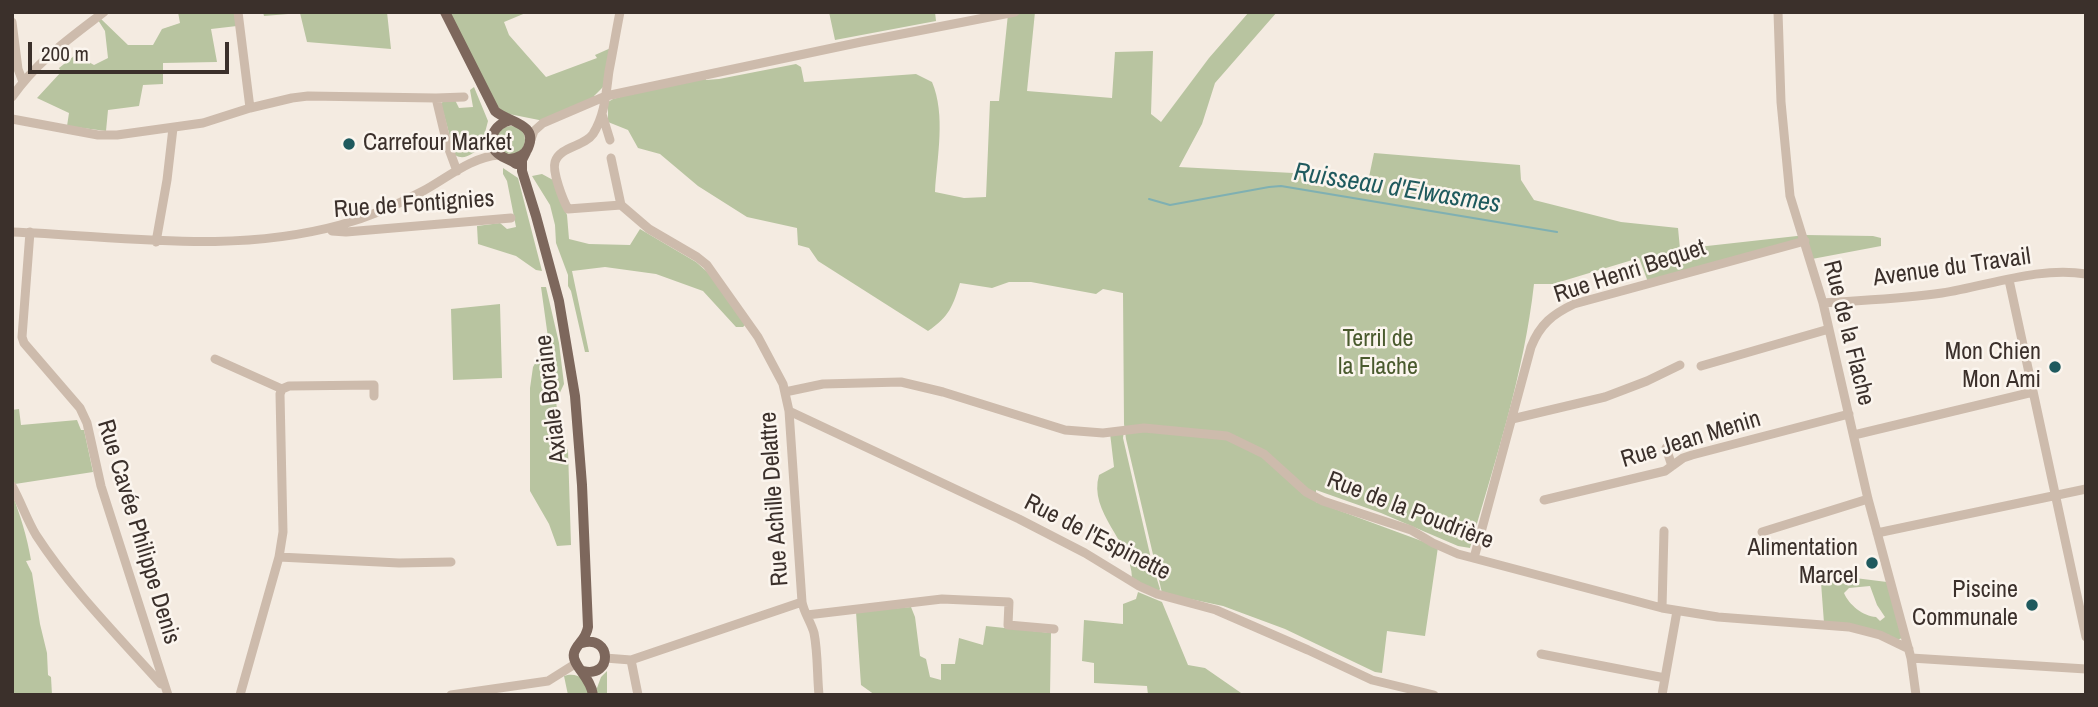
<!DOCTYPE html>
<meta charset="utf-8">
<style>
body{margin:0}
#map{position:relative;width:2098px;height:707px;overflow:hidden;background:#f4ebe1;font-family:"Archivo Narrow",sans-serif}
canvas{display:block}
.frame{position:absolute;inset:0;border:14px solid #3b302b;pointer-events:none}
.scale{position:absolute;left:28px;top:42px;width:201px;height:32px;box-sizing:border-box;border:4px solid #3b302b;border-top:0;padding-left:9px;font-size:21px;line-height:24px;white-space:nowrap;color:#3b302b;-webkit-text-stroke:5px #fbf5ee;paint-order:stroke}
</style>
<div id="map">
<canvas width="2098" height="707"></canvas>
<div class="frame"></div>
<div class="scale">200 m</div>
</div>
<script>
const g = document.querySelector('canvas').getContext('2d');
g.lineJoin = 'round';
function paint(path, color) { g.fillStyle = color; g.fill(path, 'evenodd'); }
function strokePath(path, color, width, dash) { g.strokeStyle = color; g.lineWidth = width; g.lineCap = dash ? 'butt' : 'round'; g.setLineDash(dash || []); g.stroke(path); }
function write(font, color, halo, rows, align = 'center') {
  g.font = font + ' "Archivo Narrow",sans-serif'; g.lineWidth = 5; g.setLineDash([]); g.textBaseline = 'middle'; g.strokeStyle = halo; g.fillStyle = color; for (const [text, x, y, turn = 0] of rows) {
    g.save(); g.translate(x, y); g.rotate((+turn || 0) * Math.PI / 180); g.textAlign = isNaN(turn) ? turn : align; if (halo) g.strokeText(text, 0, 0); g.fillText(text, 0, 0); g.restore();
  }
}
paint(new Path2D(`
 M178,12H236L237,26L211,29L217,62L163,63V84L143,85L139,106L108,110L106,131L67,126L69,113L37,98L61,72L59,68L74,56L80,57L94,65L108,58L105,31L98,20L100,18L128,45H153L162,29L180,23Z
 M263,12H387L391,49L307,42L300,13L264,16Z
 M448,12H528L504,22L509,35L546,77L597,58L595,55L613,47L604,86L594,96L595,100L543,123L539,120L504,113L496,105Z
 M829,12H935L936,21L835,40Z
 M1015,12H1035L1027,91L1112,98L1115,52L1153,51L1151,114L1161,122L1209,58L1249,12H1277L1215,83L1202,124L1179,167L1369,177L1374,153L1520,165L1521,180L1534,200L1621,222L1678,228L1680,249L1806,235L1873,236L1881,238V246L1812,259L1806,239L1648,282L1639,258L1553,284H1534C1524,374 1495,461 1470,548L1458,546L1381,513L1316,490V502L1438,547L1425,636L1387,631L1382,673L1375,672L1285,629L1223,606L1162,593L1126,439L1124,424L1123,293L1103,289L1096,294L1031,282H1009L992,288L960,283C953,306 949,317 928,331L818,261L809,248L798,245L797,228L747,217L698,186L660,154L638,148L628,130L608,122V102L613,99L704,74L706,80L719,79L796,64L801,67L804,82L916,74L932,82C946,115 937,157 935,192L964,198L986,197L990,101H999L1008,14Z
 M474,87L488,121L481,148C472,153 465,161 455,155L441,104L444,100H455L459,108L473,107L470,90Z
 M497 140a14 14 0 1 1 28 0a14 14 0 1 1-28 0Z
 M503,168L518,178L542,271L536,270L516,256L478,244L477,226L500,223L507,229L516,227L507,181L503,174Z
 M542,174L553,180L567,215L569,239L589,244L630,245L640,229L696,262L712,276L746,324L743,327H736L703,291L656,274L605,267L572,271L589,352H585L571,291L568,286V275L556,243L555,225L550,205L532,176Z
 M541,287H546L559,343L564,384L556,401L561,442L568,450L571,545L557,546L549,524L530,491V388L533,367L540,355L550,352Z
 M500,304L502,378L453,380L451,309Z
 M19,409L21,425L77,420L81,430H84L93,472L15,484L12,479V410Z
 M1124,431L1123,438L1152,563L1160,589L1157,594L1132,578C1131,541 1088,513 1099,475L1114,467L1110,433Z
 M12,493C20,515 27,536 31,560L26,561L32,573L40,624L47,653L48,675L51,677L52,695H12Z
 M1820,569L1839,576L1887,582L1902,638L1897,640L1824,623ZM1870,586L1877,605L1885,617L1880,621L1876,617C1863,616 1849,605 1844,593L1849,588Z
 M1138,592L1162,602L1188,665L1205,668L1244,695H1148L1147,686L1094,683V663L1082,661L1084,620L1123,624V604L1136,599Z
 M911,607L915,617L920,656L926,659L930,677L941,680V664H955L959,638L983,645L986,626L1051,633L1050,695H875L861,685L856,612Z
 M607,671V695H568L564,676C577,671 586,681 597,688L601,677Z`), '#b8c4a0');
strokePath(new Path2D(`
 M1149,199L1170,205L1269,187L1281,186L1557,232`), '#7fb0b2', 2);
strokePath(new Path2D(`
 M238,12L250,108
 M620,12C616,32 613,51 609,71C606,93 605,115 593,134C584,147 560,146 555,162C552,172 563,200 568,209L621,205
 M1778,12L1781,102L1790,196L1823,303L1868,499L1911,658L1916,695
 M12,22L18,69L23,82
 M12,97C37,61 70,38 104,12
 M436,98L464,97
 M602,114L610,140
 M12,119L98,135H117L203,123L250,108L292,98L308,96L436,98L447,144L457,171
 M530,142L534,131L543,123L606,96L861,42L1015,12
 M611,158L621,205L649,229L697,257L707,265L758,337L783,384L789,411L802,602C804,613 811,622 814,633C818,653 817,675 819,695
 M332,231L346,232L511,218
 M12,232C123,236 230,255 340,225C369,217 397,205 423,191C447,178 471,157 499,155
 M30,232L22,337L24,343L80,408L87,423L101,486L168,695
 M156,242L167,180L173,128
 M2009,280L2086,637
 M1823,303C1862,300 1903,299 1942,293C1988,286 2039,266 2086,274
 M215,359L282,389
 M1701,366L1829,329
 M785,392L823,384L901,382L943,392L1065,430L1103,433L1144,428L1227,436L1264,454L1306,492L1323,501L1411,530L1433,543L1458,554L1662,608L1718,617L1849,627L1880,635L1909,649
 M789,411L1019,519L1085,553L1139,586L1157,594L1216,610L1308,650L1372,680L1434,695
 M1512,419L1605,397L1647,381L1680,365
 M1854,435L2033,392
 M1666,448L1672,466
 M12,486C21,502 27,520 36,535C71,589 118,636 161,684
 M1544,500L1665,471L1683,458L1692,455L1849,414
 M1762,532L1868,499
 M1877,533L2086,489
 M279,557L283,532L280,394L282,389L289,386L374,385V396
 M1474,558L1531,347C1540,324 1553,314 1574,304L1805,241
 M1662,608L1664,531
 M807,615L942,599L1009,602L1008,625L1054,629
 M1541,654L1665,678
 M605,658L631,660L802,602
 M1911,658L2086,669
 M631,660L638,695
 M240,695L279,557L399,563L451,562
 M451,695L548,681L575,664
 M1662,695L1677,611`), '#cdbbac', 9);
strokePath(new Path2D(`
 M445,12L495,111C507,122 539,123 528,148C525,155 518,158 510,159
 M511,120C494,123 483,144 500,155C505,159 510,159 516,164
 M526,152L522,160V171L536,216L559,301L575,396L582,485L588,627C586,640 577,643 574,653C571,665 591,677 593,695
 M582,643C612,634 613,679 583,671`), '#7d675c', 10);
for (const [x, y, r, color] of [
 [349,144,7,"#1f5a5e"],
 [2055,367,7,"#1f5a5e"],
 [1872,563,7,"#1f5a5e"],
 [2032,605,7,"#1f5a5e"]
]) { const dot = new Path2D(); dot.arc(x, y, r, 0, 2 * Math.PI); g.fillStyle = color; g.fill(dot); strokePath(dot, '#fbf5ee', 2.5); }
write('24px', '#3b302b', '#fbf5ee', [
 ["Carrefour Market",363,144,"left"],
 ["Mon Chien",2041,353],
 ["Mon Ami",2041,381],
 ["Alimentation",1858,549],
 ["Marcel",1858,577],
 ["Piscine",2018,591],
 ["Communale",2018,619]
], 'right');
write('24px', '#3b302b', '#fbf5ee', [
 ["Rue de Fontignies",414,205,-4],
 ["Avenue du Travail",1952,268,-8],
 ["Rue Henri Bequet",1630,272,-18],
 ["Rue de la Flache",1848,333,76],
 ["Axiale Boraine",552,399,-97],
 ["Rue Jean Menin",1691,440,-17],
 ["Rue Achille Delattre",775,499,-94],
 ["Rue de la Poudrière",1410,511,21],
 ["Rue Cavée Philippe Denis",138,532,73],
 ["Rue de l'Espinette",1097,538,27]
]);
write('24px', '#4a5a2e', '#fbf5ee', [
 ["Terril de",1378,340],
 ["la Flache",1378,368]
]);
write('italic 26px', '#1f5a5e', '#fbf5ee', [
 ["Ruisseau d'Elwasmes",1397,189,9]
]);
</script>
